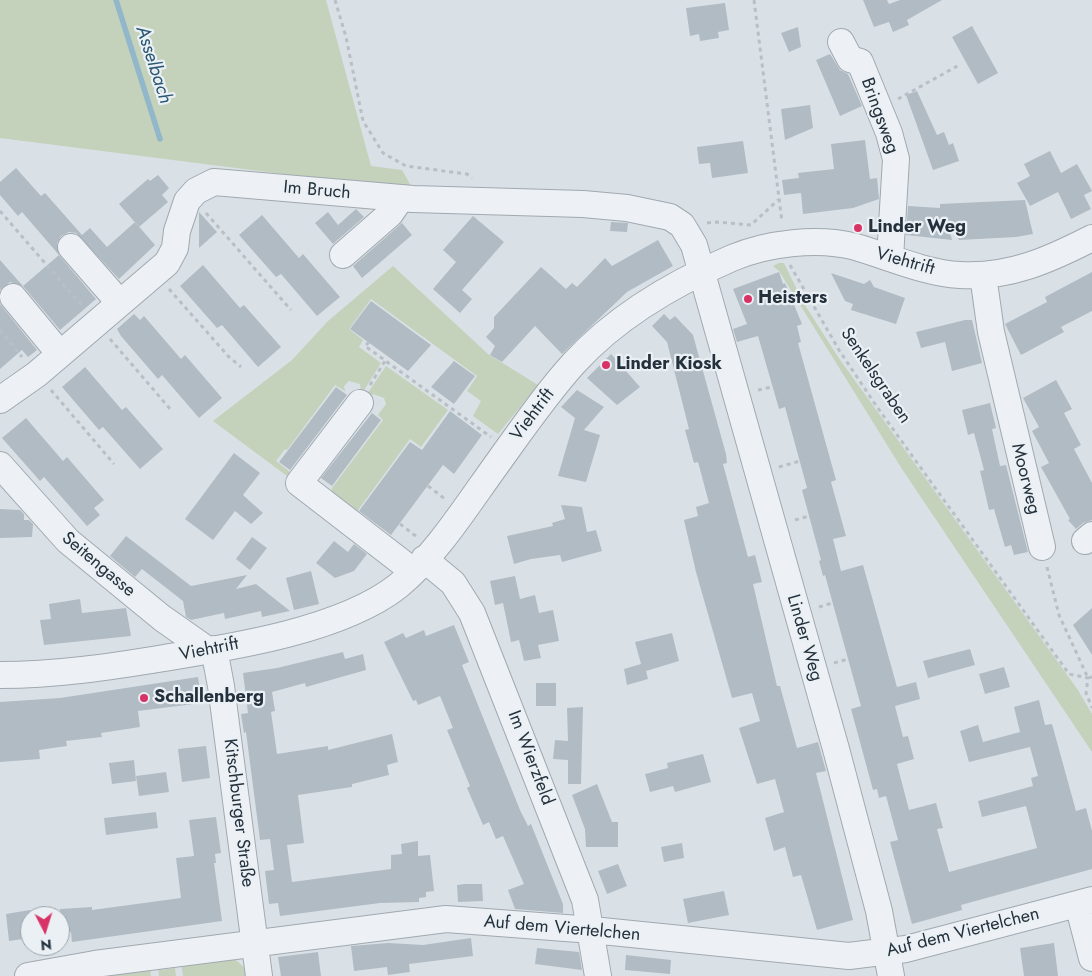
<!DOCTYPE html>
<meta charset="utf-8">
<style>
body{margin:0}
#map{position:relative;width:1092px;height:976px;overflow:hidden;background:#dae1e6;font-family:Jost,sans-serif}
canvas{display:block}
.north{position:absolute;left:20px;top:906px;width:50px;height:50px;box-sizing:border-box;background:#eaf0f4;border:1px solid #9ba4ab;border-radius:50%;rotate:175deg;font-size:14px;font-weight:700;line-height:20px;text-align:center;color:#24313d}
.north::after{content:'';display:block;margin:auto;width:18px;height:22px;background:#d83366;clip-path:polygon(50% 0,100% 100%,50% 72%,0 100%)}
</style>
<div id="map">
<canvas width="1092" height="976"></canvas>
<div class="north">N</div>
</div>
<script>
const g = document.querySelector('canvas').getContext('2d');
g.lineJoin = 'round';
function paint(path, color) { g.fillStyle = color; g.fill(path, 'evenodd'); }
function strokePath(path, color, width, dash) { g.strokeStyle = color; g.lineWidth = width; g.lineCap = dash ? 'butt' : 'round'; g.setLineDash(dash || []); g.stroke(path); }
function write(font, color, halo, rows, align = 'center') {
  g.font = font + ' Jost,sans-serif'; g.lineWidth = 4.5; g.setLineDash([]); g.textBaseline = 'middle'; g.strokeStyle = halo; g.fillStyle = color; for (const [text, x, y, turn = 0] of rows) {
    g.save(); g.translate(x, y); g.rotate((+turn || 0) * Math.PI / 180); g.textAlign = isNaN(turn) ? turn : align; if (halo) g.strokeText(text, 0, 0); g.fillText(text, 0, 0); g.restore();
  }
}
paint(new Path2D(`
 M0,0H326L371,166L402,170L411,186L346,182L0,138Z
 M779,263H784L803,302L838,357L1078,690L1092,714V752L902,469L779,271L773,266Z
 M393,266L488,354L538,385L498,434L473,416L481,401L467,391L477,376L371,299L349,329L363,340L359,347L381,363L358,400L356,397L361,390L360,384L349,381L344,386L345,391L335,385L287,450L285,449L276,461L290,472L287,476L213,421L292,360L328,321Z
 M386,366L448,410L421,447L410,439L353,517L330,499L332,488L383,420L378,415L386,404L384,398L373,394L365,406L361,403Z
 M230,955L245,968L246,976H183L181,962Z
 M158,965H162V970L175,968L176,976H159Z
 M150,966L151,976H106L109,972Z`), '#c4d1bb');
strokePath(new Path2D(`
 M116,0L160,139`), '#92b6ca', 5.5);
paint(new Path2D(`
 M863,0H887L889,4L900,0H942L907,20L909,25L893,32L889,22L874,27Z
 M725,3L729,30L718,32L719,38L700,41L699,34L690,36L686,8Z
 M972,26L998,73L978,84L952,37Z
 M798,27L801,47L789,52L781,33Z
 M830,54L840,70L848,74L862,106L840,116L816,60Z
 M917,91L937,135L944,132L949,145L953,143L959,161L933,170L906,95Z
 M810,105L813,128L785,140L781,109Z
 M865,140L870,179L877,178L879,199L853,208L803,214L801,193L784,195L782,180L799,178L798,173L834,169L831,144Z
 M743,141L748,173L712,178L710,163L699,164L697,147Z
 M1050,151L1061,173L1077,164L1092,191L1084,195L1091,209L1071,219L1058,192L1030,206L1017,183L1030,176L1024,164Z
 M16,168L41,196L45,193L82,235L90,228L107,247L135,222L155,245L119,279L76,233L69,232L61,236L57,243L59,255L22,212L18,216L0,195V182Z
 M158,175L169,188L162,195L168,202L139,227L119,204L148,179L150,181Z
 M1025,200L1033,234L1016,237L959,240L952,227L949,228L952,240L906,235L908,206L940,208V204Z
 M356,209L364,217L333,244L315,223L328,212L338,225Z
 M199,212L217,232L199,248Z
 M262,215L299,258L303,254L340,297L317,316L281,274L276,277L239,235Z
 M473,216L504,242L462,290L472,299L460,313L433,289L456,262L443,250Z
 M611,222L628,223L627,232L610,231Z
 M402,223L412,235L362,278L353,266Z
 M658,240L673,266L627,292L562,354L535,326L502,362L490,355L495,346L486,337L494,328V317L541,267L566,289L572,283L577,287L605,258L612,266Z
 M59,255L96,299L60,330L23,286Z
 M0,260L15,277L23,286L10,282L0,290Z
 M203,265L240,308L244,305L281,347L258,367L222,325L217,328L180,286Z
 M779,272L783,284L785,283L802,324L797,326L801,342L798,343L836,480L831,482L846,536L833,539L841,571L863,565L897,687L916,682L920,699L895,706L903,737L908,736L914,759L897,764L909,810L936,803L943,828L937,829L949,872L1037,848L1026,806L982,817L978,801L1033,786L1031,778L1038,776L1030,747L969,762L960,731L978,725L983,742L1020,732L1014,707L1039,700L1045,725L1052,724L1076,811L1086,808L1092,831V869L961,905L962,910L912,924L890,842L898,840L886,796L879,798L877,789L873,790L851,709L861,706L825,575L823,576L819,561L821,560L802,490L807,488L785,407L779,409L758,336L737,342L733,329L747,324L733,289Z
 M1092,272V311L1061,327L1064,332L1021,355L1005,324L1047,302L1045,297Z
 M831,273L864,284L870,280L874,287L905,298L896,324L851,310L853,304L845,301Z
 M371,301L431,345L408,371L350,329Z
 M0,304L37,350L28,357L22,350L0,369Z
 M134,314L140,320L144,316L181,359L185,355L222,398L199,418L162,375L158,379L121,336L117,329Z
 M664,314L670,320L675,316L693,335L726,454L727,463L723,464L748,557L755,555L762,582L753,584L777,686H780L797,748L818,742L826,771L816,773L853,920L817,930L801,875L793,877L785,847L774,851L765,818L784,812L775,779L757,784L739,728L760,721L752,693L732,698L696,572L684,520L698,516L696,507L709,503L698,462L694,463L685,430L689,429L667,342L652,326Z
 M965,320H972L982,363L952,371L945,342L921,348L916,332Z
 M611,354L640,387L617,405L587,378Z
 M454,361L475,376L454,404L431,387Z
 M85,367L122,410L126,407L163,449L140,469L103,427L99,430L62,387Z
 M1056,380L1072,409L1064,413L1081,445L1074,449L1092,483V520L1083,523L1076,529L1068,520L1070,519L1041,467L1049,463L1032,431L1039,427L1023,398Z
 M336,387L347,395L290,470L279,462Z
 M577,390L604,407L584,430L600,435L586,482L558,476L575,418L561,407Z
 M990,403L996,428L992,429L1000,466L1006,465L1028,552L1014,555L1011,545L1005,547L994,509L989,510L980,471L984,470L974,433L968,435L962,410Z
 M450,411L482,435L454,474L443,465L391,535L359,511L410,442L422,450Z
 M372,413L381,420L332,486L321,478Z
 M26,418L63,461L67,457L104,500L94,508L100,515L87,526L44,477L40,481L2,438Z
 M234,453L260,473L243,495L263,513L251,524L235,511L213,540L185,519Z
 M561,505L582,507L587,532L596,530L602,551L562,562L560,555L531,559L514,564L507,536L553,526L552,523L565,519Z
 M0,509L20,510L24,514V520H29L33,524L32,537L0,538Z
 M126,536L191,586L247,575L236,589L256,584L290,611L262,617L261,611L225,619L224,613L191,620L186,617L183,601L142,569L135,577L110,556Z
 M252,537L267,548L250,570L236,559Z
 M334,541L348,552L354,544L367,554L354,571L335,578L316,563Z
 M311,571L319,604L294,610L286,578Z
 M515,576L520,599L535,595L539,613L553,610L559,641L538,645L541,658L524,661L519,640L511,642L503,603L495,605L490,581Z
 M80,599L82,613L126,608L131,636L44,645L40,620L51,619L49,604Z
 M1092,608V655L1073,625Z
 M454,625L469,662L462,665L520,810L528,826L531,824L563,904V913L515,909L508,890L524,884L503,836L496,839L489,822L483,825L467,788L470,786L447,730L453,728L440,696L418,705L416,700L413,701L384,642L403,633L406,638L424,630L426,636Z
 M672,633L679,661L646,671L648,679L627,685L624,669L641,664L635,642Z
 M970,649L975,665L928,678L923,661Z
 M343,652L345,659L363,654L366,670L306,687L305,683L272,692L275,711L271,712L277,754L328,746V750L392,734L398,762L387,765L389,775L352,784V787L298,795L304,843L287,845L292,882L391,869V855L402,854L401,844L418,841V856L430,855L434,891L426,892V897L419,898V902L380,903L280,916L278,903L269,904L265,871L274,870L270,839L260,840L246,732L244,733L241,714L248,713L243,673L277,668Z
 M1004,667L1010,687L985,694L979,674Z
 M198,677L202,703L138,711L140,727L101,733L102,737L66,741L67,746L39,750L40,759L0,762V702L60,698Z
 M536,683H556V706H536Z
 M583,707L581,784H568V760L553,759L555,740L568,741L567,708Z
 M206,746L210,778L182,782L178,749Z
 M703,754L711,782L675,792L673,786L650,792L645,774L668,768L667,763Z
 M134,760L136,781L112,784L109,763Z
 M166,772L169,792L139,796L136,776Z
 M597,784L612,822H618V847H586L585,829L572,795Z
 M156,812L158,828L106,835L104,818Z
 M216,817L221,853L215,854L216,863H214L222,921L72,942L71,932L60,934V909L92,907V910L181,898L176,858L194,856L189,820Z
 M682,843L684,858L664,862L661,847Z
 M618,864L627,886L607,894L598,871Z
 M465,884H482L483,901L458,902L457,885Z
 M724,891L729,915L688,923L683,899Z
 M30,910V938L9,941L6,914Z
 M471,938L473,956L409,964L410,972L388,975L387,967L354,971L351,946L388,943L423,945Z
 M1054,943L1058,976H1024L1020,948Z
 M537,948L579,952L582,970L535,964Z
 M318,952L321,976H281L278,957Z
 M626,955L671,960L670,974L625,970Z`), '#b1bbc4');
const minor = new Path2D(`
 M841,42L850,59L860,62L889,133L896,159L890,258
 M71,247L119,302
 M343,255L390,214L401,198
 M983,275L991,332L1042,547
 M13,297L60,354
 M0,400L37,374L167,263L175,248L177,231L187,201L196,191L214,182L413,199L583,204L627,208L670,217L682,225L694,245L836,749L879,911L891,976
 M360,403L299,483L413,571
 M0,465L68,541L162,618L209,651
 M1085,541L1092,535
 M424,559L453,583L472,613L585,900L598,976
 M214,649L221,686L259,976
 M0,675C55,675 110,667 164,658C233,647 342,630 398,586C435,556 466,507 494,468C520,432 545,395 574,363C617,316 674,283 732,258C768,243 818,237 856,247C890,257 925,273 960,275C1009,278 1049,260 1092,238
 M1078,904L1092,958
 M28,976L95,964L446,919L592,930L849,956L906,949L1092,900`);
strokePath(minor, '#a0a9b0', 28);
strokePath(new Path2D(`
 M335,0L346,37L363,121L383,153L406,166L467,174L472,178
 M754,0L782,222
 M898,99L961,64
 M0,211L83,307
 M206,213L291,310
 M707,223L717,222L751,225L778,200
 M790,265L839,350L875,404L1069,674L1088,678L1086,693L1092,708
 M169,289L229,357L241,367
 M0,330L22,357
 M110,339L171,410
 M369,342L365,346L491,437
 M370,385L385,361
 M51,390L114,464
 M758,390L772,387
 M779,467L800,461
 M428,486L445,499
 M795,520L809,516
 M400,524L417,537
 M1047,567L1059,615L1088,678L1092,677
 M819,607L832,603
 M834,663L848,659`), '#b9bfc5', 3, [4, 4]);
strokePath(minor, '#edf1f5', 26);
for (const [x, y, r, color] of [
 [858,228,5,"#d83366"],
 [748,299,5,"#d83366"],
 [606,365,5,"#d83366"],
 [144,698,5,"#d83366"]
]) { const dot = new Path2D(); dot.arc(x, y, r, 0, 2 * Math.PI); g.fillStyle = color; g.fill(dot); strokePath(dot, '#eaf0f4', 2); }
write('18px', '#24313d', '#eaf0f4', [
 ["Bringsweg",879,116,70],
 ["Im Bruch",317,191,5],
 ["Viehtrift",905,262,16],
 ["Senkelsgraben",875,376,56],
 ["Viehtrift",533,415,-53],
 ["Moorweg",1025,479,76],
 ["Seitengasse",98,565,40],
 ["Linder Weg",804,638,74],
 ["Viehtrift",209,650,-11],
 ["Im Wierzfeld",530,758,69],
 ["Kitschburger Straße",238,813,83],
 ["Auf dem Viertelchen",562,929,5],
 ["Auf dem Viertelchen",963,933,-14]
]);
write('bold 18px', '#24313d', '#eaf0f4', [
 ["Linder Weg",868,228],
 ["Heisters",758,299],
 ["Linder Kiosk",616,365],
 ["Schallenberg",154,698]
], 'left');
write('italic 19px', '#2b5774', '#eaf0f4', [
 ["Asselbach",153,65,72]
]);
</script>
